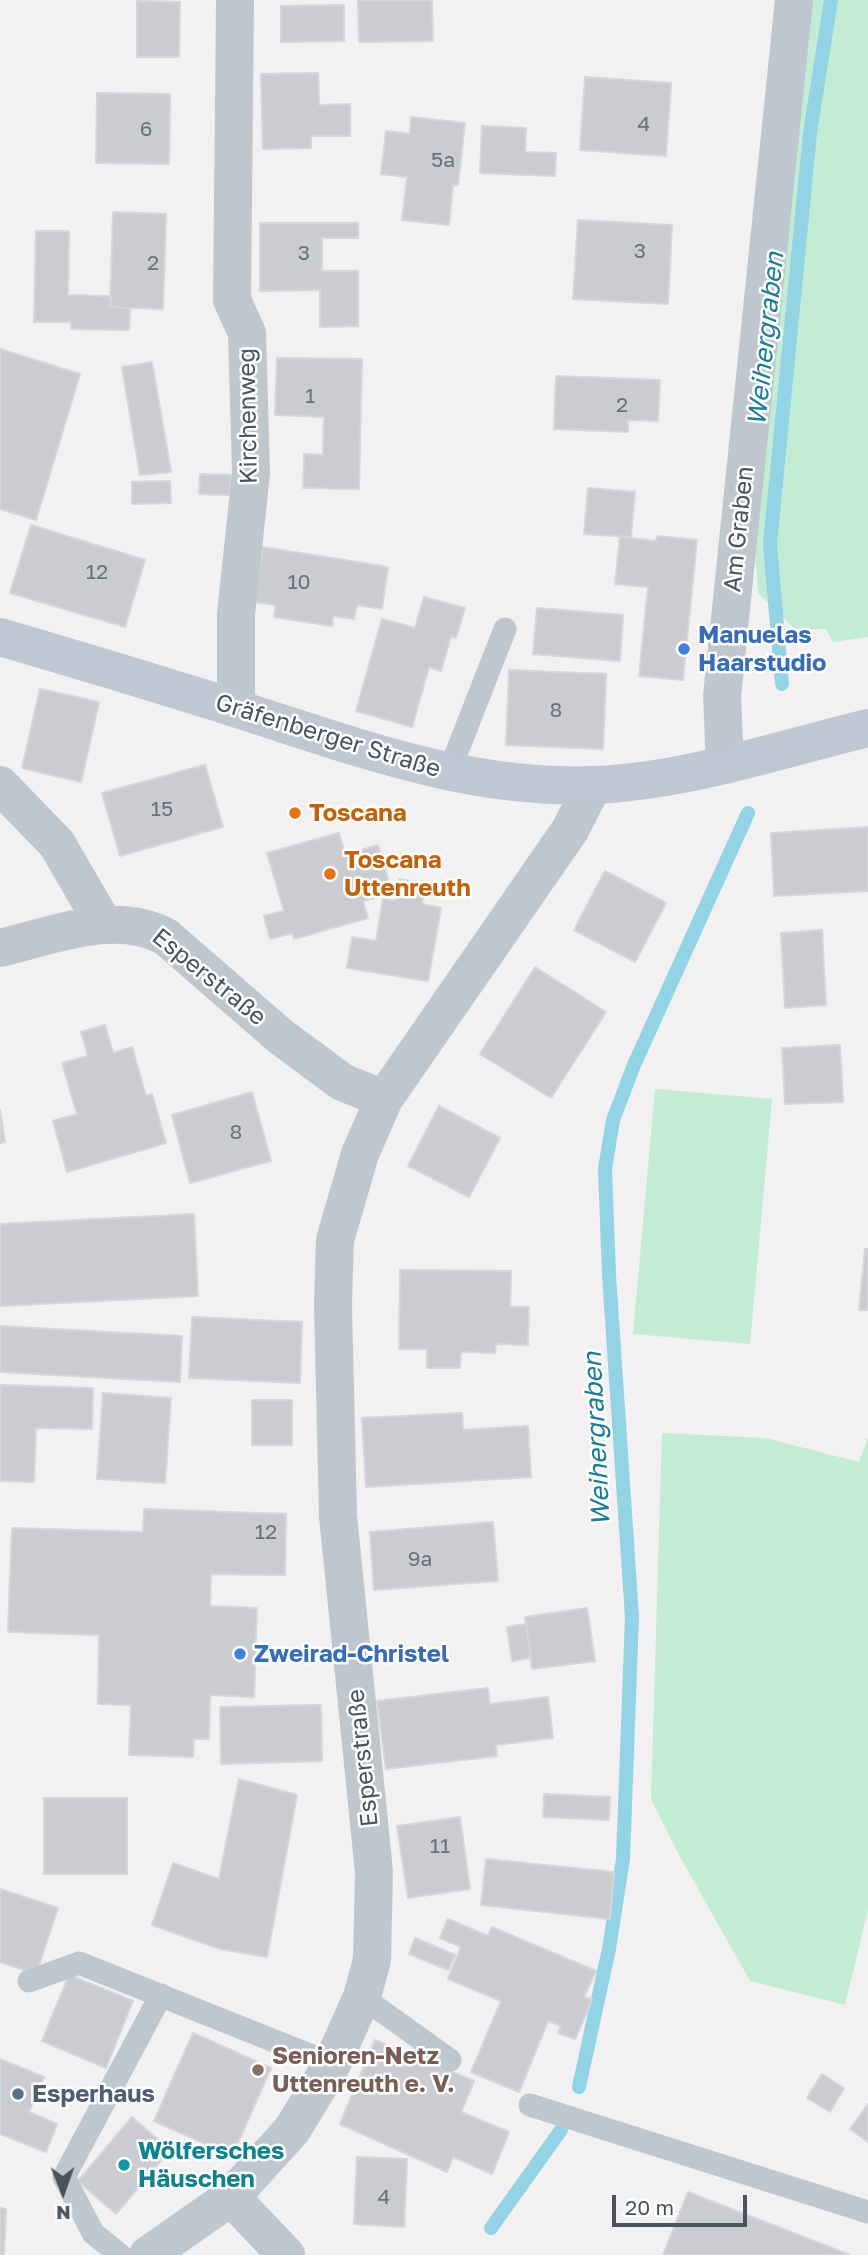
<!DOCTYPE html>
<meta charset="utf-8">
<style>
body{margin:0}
#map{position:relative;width:868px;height:2255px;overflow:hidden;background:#f2f0f0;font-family:"Golos Text",sans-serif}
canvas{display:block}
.north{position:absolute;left:28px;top:2157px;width:70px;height:70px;-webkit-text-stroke:5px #fff;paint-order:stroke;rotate:179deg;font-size:19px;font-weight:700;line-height:28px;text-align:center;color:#49535c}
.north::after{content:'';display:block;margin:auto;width:24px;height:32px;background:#49535c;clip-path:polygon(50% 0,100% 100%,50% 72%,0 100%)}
.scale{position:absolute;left:612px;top:2195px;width:135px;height:32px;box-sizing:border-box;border:4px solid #49535c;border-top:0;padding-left:9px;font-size:21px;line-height:24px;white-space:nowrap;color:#49535c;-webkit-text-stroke:5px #fff;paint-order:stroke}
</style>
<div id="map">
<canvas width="868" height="2255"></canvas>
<div class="north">N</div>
<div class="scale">20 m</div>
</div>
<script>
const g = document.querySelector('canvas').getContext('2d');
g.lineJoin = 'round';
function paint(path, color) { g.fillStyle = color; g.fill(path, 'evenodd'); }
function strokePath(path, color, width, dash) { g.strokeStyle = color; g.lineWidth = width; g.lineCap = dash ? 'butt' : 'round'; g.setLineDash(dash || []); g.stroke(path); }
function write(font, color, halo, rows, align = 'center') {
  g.font = font + ' "Golos Text",sans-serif'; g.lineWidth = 5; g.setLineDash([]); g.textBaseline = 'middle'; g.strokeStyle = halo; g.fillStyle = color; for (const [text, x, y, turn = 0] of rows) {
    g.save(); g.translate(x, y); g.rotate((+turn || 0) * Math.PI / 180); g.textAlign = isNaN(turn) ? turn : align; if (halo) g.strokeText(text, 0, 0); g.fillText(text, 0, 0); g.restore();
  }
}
paint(new Path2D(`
 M809,0H868V637L833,642L826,629H795L758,593L755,547Z
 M655,1089L772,1099L750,1344L633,1334Z
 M662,1433L765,1438L859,1462L868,1437V1910L845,2005L750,1981L678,1853L651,1799Z`), '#c2ecd3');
strokePath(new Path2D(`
 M782,684L770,544L810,133L831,0
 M579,2087L609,1949L623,1859L632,1617L609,1275L605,1169L613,1120L634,1065L748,813
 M491,2228L561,2130`), '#92d3e6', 14);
const building = new Path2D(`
 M358,0H432L433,41L359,42Z
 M137,1L180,2L179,57H137Z
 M344,5V41L281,42V6Z
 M318,73L319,105L350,104V136H311V148L263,149L261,74Z
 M585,77L671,83L666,156L580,150Z
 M97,93L170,94L169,164L96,163Z
 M411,117L465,123L458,185H453L449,225L402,220L407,177L381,174L386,131L410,134Z
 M482,126L526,128L525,152L556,153L555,176L480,173Z
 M113,212L166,214L163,309L110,307Z
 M578,220L672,225L668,304L573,299Z
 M260,223H358V238H322V271H358V326L320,327V290L260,291Z
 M36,231H69L68,295L111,296L110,307L130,308L129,330L71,329V322H34Z
 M0,349L80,374L36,520L0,509Z
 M277,358L362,359L359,489L303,488L304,454L323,455L324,417L275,415Z
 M152,362L171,472L140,475L122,367Z
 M556,376L660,380L658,421L628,420V432L554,429Z
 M200,474L231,475L230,495L199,494Z
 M170,481L171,503L132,504V482Z
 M588,488L635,492L631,537L584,534Z
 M31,525L145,560L125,627L10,593Z
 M657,536L697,540L683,680L639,676L648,587L615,584L620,537L656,541Z
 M263,547L388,567L382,609L357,605L354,619L333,616L332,626L274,617L276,605L254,602Z
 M424,597L465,608L456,638L451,636L441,671L429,667L412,727L356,711L382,619L415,628Z
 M537,608L623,615L620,661L533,654Z
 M509,670L606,674L603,749L506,745Z
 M40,689L99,702L81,782L22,768Z
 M205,765L223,827L120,856L102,793Z
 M868,827V891L774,896L771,833Z
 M339,833L345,855L378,845L392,893L363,901L368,918L294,939L292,933L270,939L264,916L284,911L267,853Z
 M605,871L666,903L635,962L574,930Z
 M399,879L425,883L422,904L441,908L428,981L347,968L352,937L376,941L383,899L395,901Z
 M822,930L826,1005L785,1008L781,933Z
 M535,967L606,1012L551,1098L480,1054Z
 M105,1025L113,1053L132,1047L146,1096L152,1094L166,1143L67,1172L53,1121L77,1114L62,1063L88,1056L81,1032Z
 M840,1045L843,1102L785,1104L782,1048Z
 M252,1092L271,1161L190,1183L172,1115Z
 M439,1106L500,1138L469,1197L408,1166Z
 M0,1110L5,1142L0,1143Z
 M194,1214L198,1296L0,1306V1224Z
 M865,1249H868V1310H859Z
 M400,1270L511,1271L510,1307H529L528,1345L496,1344L495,1353L461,1352L460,1368H427V1349H399Z
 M192,1317L302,1322L300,1383L189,1378Z
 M0,1326L182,1336L180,1382L0,1372Z
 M0,1385L93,1388L92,1429L36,1428L34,1482L0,1481Z
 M103,1393L171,1398L165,1483L97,1479Z
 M252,1400H292V1445H252Z
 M462,1413L463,1430L528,1426L531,1477L366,1487L362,1418Z
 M144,1509L286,1514L285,1575L211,1574L210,1606L257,1608L254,1697L210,1695L209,1739H194L193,1757L129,1755L131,1705L98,1704L99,1635L8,1632L12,1528L143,1532Z
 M493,1522L498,1581L374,1590L370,1532Z
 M587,1608L595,1661L532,1669L525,1617Z
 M526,1624L531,1658L512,1661L507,1627Z
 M488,1688L490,1704L548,1697L553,1738L496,1745L497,1756L386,1769L377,1701Z
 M321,1705L322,1761L221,1764L220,1707Z
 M239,1779L297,1795L267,1957L220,1949L152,1925L173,1863L219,1879Z
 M544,1794L610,1797L609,1820L543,1817Z
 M44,1798H127V1874H44Z
 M460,1817L470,1889L408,1898L397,1826Z
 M486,1859L614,1872L610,1919L481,1905Z
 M0,1889L58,1908L36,1974L0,1962Z
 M448,1919L488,1936L492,1927L596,1971L584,1997L592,2000L575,2039L558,2033L561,2026L548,2021L519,2092L471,2072L501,2001L448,1979L461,1947L440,1938Z
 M415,1938L455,1955L448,1970L409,1954Z
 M69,1975L133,2001L106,2068L42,2041Z
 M193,2033L271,2068L232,2156L154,2121Z
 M375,2040L474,2081L461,2112L509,2132L492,2174L453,2157L447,2172L340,2124Z
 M0,2059L44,2077L29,2112L57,2124L46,2152L0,2134Z
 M822,2074L844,2088L830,2112L807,2098Z
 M868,2104V2142L850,2129Z
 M132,2117L170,2150L116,2214L78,2181Z
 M357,2157L407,2159L404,2227L354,2224Z
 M688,2192L850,2255H663Z
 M0,2208L6,2209L4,2255H0Z`);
paint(building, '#caccd2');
strokePath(building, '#d4d6db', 2);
strokePath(new Path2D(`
 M449,772L505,629
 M29,1981L79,1963L332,2064
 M362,1997L450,2060
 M530,2105L868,2212
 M120,2255L93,2233L64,2177L161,1995`), '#bfc7ce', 23);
strokePath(new Path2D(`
 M235,0L232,300L247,333L251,473L236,614V708
 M725,765L722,696L794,0
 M0,785L57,844L104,925
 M0,948C52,936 116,909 166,937L280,1036L342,1082L384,1099
 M231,2197L286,2255
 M148,2255L231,2197L292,2130L332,2064L362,1997L372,1960L374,1872L338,1516L333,1304L335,1240L360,1154L384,1099L570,830L593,785`), '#bfc7ce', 38);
strokePath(new Path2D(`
 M0,637C85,662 169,687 253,714C365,750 474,790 594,785C687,781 778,750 868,728`), '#bfc8d2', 38);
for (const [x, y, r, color] of [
 [684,649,7,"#3f7fe0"],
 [295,813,7,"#e8710a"],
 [330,874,7,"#e8710a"],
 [240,1654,7,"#3f7fe0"],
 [258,2070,7,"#8d6e63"],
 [18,2094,7,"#5c6f8a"],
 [124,2165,7,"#0f9aa8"]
]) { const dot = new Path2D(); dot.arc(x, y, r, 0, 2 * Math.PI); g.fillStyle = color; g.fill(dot); strokePath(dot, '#fff', 2.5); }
write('21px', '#69717a', null, [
 ["4",644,124],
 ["6",146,129],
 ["5a",443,160],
 ["3",640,251],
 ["3",304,253],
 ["2",153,263],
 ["1",310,396],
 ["2",622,405],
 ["12",97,572],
 ["10",299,582],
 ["8",556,710],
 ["15",162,809],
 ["8",236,1132],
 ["12",266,1532],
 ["9a",420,1559],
 ["11",440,1846],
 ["4",384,2197]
]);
write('24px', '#49535c', '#fff', [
 ["Kirchenweg",248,416,-91],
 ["Am Graben",739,529,-84],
 ["Gräfenberger Straße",328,736,17],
 ["Esperstraße",209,977,39],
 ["Esperstraße",363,1758,-96]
]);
write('bold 24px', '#366cbe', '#fff', [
 ["Manuelas",698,635],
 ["Haarstudio",698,663],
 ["Zweirad-Christel",254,1654]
], 'left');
write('bold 24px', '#c56008', '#fff', [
 ["Toscana",309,813],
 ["Toscana",344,860],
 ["Uttenreuth",344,888]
], 'left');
write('bold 24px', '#785e54', '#fff', [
 ["Senioren-Netz",272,2056],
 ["Uttenreuth e. V.",272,2084]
], 'left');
write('bold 24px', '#4e5e75', '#fff', [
 ["Esperhaus",32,2094]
], 'left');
write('bold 24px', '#0d838f', '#fff', [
 ["Wölfersches",138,2151],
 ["Häuschen",138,2179]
], 'left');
write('italic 26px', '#167d9b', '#fff', [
 ["Weihergraben",766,339,-84],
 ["Weihergraben",597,1439,-93]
]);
</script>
